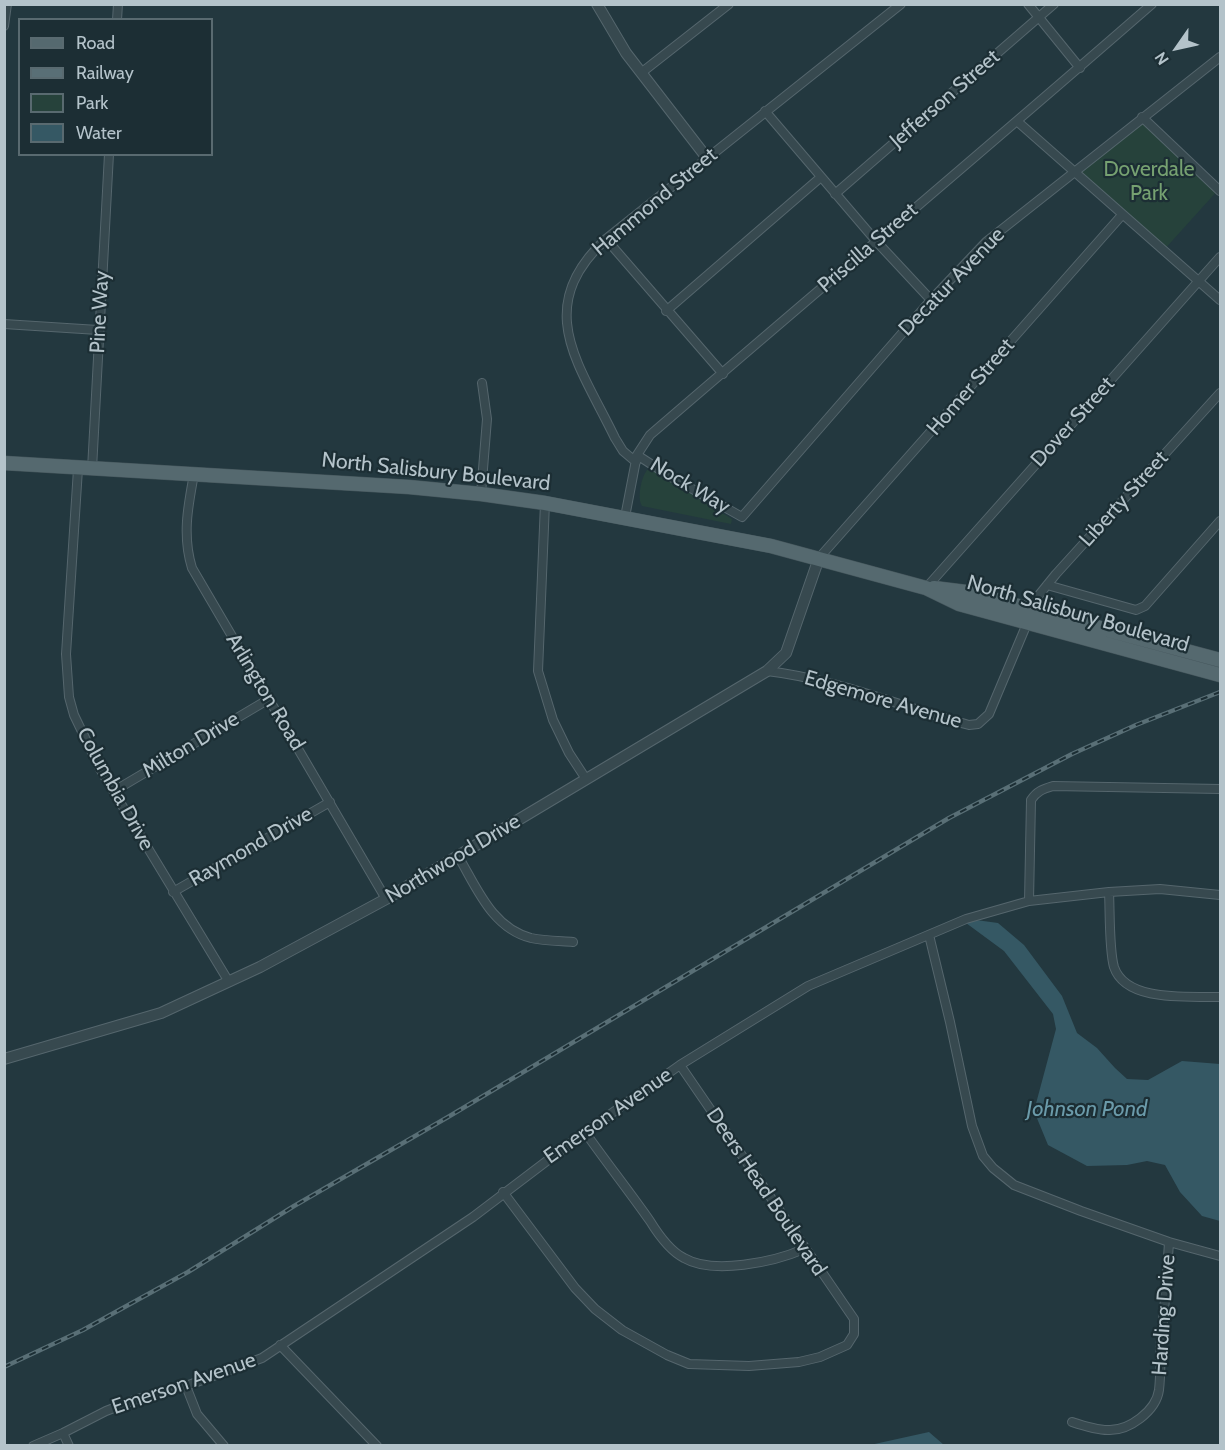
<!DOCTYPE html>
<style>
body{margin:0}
#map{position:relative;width:1225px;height:1450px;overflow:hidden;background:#23383f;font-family:Cabin,sans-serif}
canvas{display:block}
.frame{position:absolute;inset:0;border:6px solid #b4c3ca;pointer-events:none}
.legend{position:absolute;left:18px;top:18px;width:195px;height:138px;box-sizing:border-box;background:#1c2e34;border:2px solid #596a70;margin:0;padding:8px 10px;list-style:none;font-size:18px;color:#b4c3ca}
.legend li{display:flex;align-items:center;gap:12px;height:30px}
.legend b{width:30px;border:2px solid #596a70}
.north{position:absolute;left:1147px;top:18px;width:60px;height:60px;-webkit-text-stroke:4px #1c2e34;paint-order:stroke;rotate:236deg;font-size:16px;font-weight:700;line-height:24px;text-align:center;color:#b4c3ca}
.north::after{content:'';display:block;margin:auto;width:21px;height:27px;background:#b4c3ca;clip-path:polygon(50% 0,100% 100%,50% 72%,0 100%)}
</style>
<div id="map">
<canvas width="1225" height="1450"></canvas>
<div class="frame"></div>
<ul class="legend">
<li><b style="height:8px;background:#55696f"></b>Road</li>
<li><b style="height:8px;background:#596f76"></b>Railway</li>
<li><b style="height:16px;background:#26423b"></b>Park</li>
<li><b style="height:16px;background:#355864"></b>Water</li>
</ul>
<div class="north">N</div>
</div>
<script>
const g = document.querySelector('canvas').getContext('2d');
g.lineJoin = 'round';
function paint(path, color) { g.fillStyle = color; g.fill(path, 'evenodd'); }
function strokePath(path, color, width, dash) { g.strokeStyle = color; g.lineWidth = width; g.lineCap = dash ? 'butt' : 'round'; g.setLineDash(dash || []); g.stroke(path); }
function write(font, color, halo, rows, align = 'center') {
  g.font = font + ' Cabin,sans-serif'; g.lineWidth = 4.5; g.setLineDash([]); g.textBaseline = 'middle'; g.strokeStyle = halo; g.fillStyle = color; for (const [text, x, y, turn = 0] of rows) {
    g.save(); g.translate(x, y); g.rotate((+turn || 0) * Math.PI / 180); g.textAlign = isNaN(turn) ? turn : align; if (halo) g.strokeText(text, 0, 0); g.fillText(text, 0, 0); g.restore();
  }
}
paint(new Path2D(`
 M1142,117L1219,189L1163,251L1074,173Z
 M647,470H652L732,519L731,524L642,506C637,498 641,478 647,470Z`), '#26423b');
paint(new Path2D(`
 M976,920L998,923L1024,945L1062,996L1077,1033L1097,1048L1115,1068L1127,1079L1148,1080L1182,1061L1220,1064V1221L1202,1216L1180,1192L1165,1165L1147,1161L1127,1165L1087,1166L1048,1145L1034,1111L1056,1029L1053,1014L1004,951L966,923Z
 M929,1432L944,1445H870Z`), '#355864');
const minor = new Path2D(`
 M1028,4L1080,68
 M117,20L118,4
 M4,26L7,4
 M641,73L729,4
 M765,111L876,241L931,300
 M1142,117L1220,191
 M1018,122L1220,300
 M835,194L1054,4
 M606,239L723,374
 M666,311L821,177
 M4,324L98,330
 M637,455L671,477L742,517L931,300L986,242L1220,57
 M636,462L623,451L615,438C580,365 531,308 606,239L901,4
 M78,469L66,654L69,697L74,715L100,769L229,982
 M92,469L109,154
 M194,474C188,506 182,536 192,568L386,899
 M481,494L487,419L482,383
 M545,503L538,671L553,720L569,753L586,779
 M625,517L637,455L650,435C817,291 986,149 1152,4
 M819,558L1122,215
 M1047,585L1136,610L1145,606L1220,521
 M926,588L1220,257
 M767,671C836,679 902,707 969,725L978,724L989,714L1039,595L1056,574L1220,393
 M114,791L269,699
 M458,856C477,888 492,928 531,938C544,941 560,941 573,942
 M173,892L330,802
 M1109,892C1110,911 1109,950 1114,967C1126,1003 1190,996 1220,997
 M1029,901L1031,800C1037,791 1043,789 1053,786L1220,789
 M929,935L950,1022L972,1126L983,1156L993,1168L1014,1185L1081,1211L1169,1242L1220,1256
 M585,1132C606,1162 629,1191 650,1221C658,1234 670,1251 684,1258C713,1275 774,1262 804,1249
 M503,1192L575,1288L595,1309L622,1330L667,1355L689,1364L749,1366L799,1362L820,1357L847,1345L854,1334V1319L680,1065
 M280,1345L377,1446
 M186,1386L197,1414L224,1446
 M1072,1422C1084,1426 1096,1430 1108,1430C1129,1431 1156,1411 1159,1390C1161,1373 1160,1356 1161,1339C1165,1307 1167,1275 1169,1242
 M63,1433L69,1446
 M33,1446L63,1433L106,1411L137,1399L186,1386L262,1358L473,1217L585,1132L680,1065L808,986L966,919L1029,901L1109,892L1160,889L1220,895`);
const tertiary = new Path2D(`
 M597,4L626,53L707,158
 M4,1059L161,1013L260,967L386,899L767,671L786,653L819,558`);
const primary = new Path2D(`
 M4,463L409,487L481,494L545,503L771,546L926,588L959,604L1220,675
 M934,588L966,592L1220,660`);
strokePath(minor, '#55666d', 10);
strokePath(tertiary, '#55666d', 12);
strokePath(primary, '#44555b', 15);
strokePath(minor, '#37494f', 8);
strokePath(tertiary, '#37494f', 10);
strokePath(primary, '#55696f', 14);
const rail = new Path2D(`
 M4,1367L83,1330L188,1272L294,1206L448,1117L949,818L1072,754L1136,725L1220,692`);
strokePath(rail, '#596f76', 4.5);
strokePath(rail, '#1c2e34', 2, [7]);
write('21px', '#b4c3ca', '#1c2e34', [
 ["Jefferson Street",945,99,-41],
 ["Hammond Street",655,202,-40],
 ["Priscilla Street",868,248,-41],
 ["Decatur Avenue",952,282,-46],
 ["Pine Way",100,312,-87],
 ["Homer Street",971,387,-49],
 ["Dover Street",1073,422,-48],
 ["North Salisbury Boulevard",436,472,6],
 ["Nock Way",690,486,31],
 ["Liberty Street",1124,499,-48],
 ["North Salisbury Boulevard",1078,614,16],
 ["Arlington Road",265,692,59],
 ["Edgemore Avenue",883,700,16],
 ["Milton Drive",191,745,-31],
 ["Columbia Drive",115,789,61],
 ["Raymond Drive",251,847,-30],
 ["Northwood Drive",453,859,-31],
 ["Emerson Avenue",608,1116,-35],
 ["Deers Head Boulevard",766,1192,56],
 ["Harding Drive",1164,1315,-86],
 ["Emerson Avenue",184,1384,-19]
]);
write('21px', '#76a171', '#1c2e34', [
 ["Doverdale",1149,170],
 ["Park",1149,194]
]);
write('italic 22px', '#6b9baa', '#1c2e34', [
 ["Johnson Pond",1087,1110]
]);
</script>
